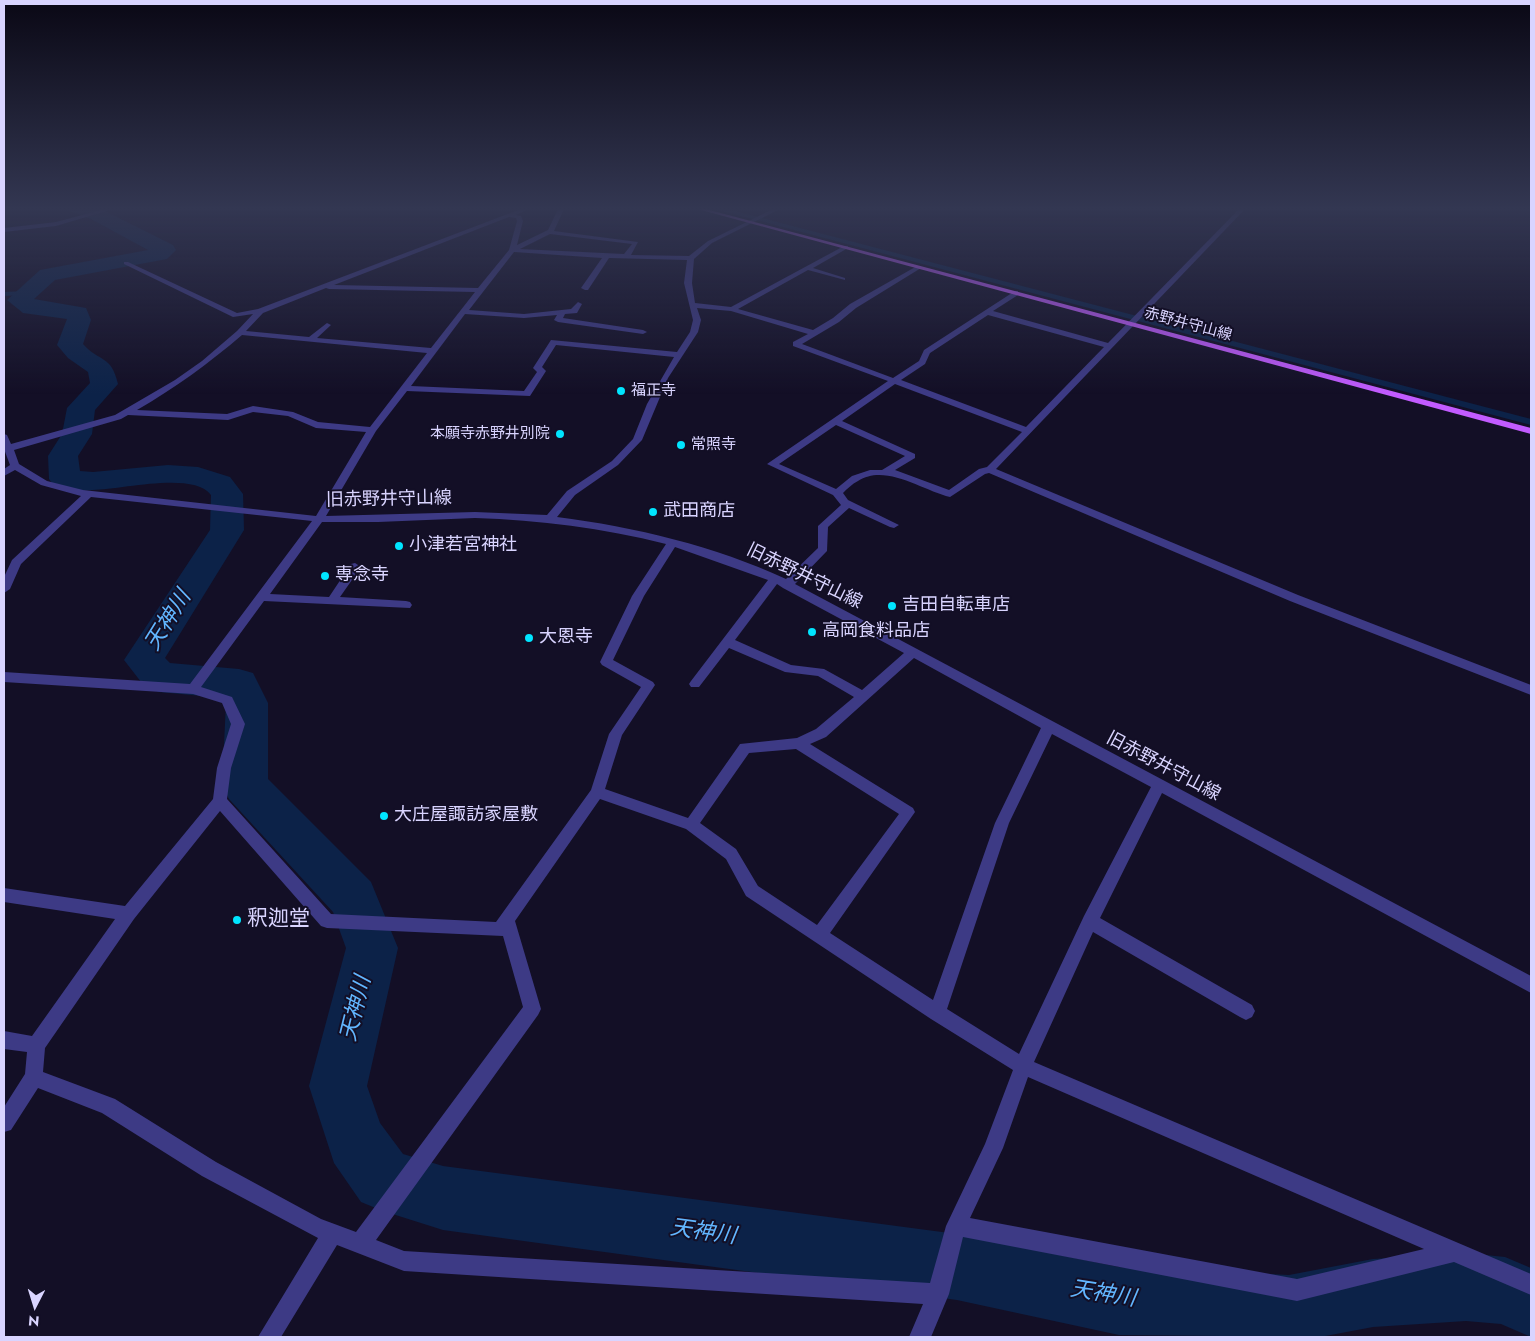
<!DOCTYPE html>
<meta charset="utf-8">
<style>
body{margin:0}
#map{position:relative;width:1535px;height:1341px;overflow:hidden;background:#130f26;font-family:Jost,sans-serif}
canvas{display:block}
.frame{position:absolute;inset:0;border:5px solid #d9d4ff;pointer-events:none}
.north{position:absolute;left:10px;top:1281px;width:50px;height:50px;-webkit-text-stroke:4px #130f26;paint-order:stroke;rotate:185deg;font-size:14px;font-weight:700;line-height:20px;text-align:center;color:#d9d4ff}
.north::after{content:'';display:block;margin:auto;width:18px;height:22px;background:#d9d4ff;clip-path:polygon(50% 0,100% 100%,50% 72%,0 100%)}
</style>
<div id="map">
<canvas width="1535" height="1341"></canvas>
<div class="frame"></div>
<div class="north">N</div>
</div>
<script>
const g = document.querySelector('canvas').getContext('2d');
g.lineJoin = 'round';
function paint(path, color) { g.fillStyle = color; g.fill(path, 'evenodd'); }
function strokePath(path, color, width, dash) { g.strokeStyle = color; g.lineWidth = width; g.lineCap = dash ? 'butt' : 'round'; g.setLineDash(dash || []); g.stroke(path); }
function write(font, color, halo, rows, align = 'center') {
  g.font = font + ' Jost,"Noto Sans JP",sans-serif'; g.lineWidth = 4; g.setLineDash([]); g.textBaseline = 'middle'; g.strokeStyle = halo; g.fillStyle = color; for (const [text, x, y, turn = 0] of rows) {
    g.save(); g.translate(x, y); g.rotate((+turn || 0) * Math.PI / 180); g.textAlign = isNaN(turn) ? turn : align; if (halo) g.strokeText(text, 0, 0); g.fillText(text, 0, 0); g.restore();
  }
}
paint(new Path2D(`
 M707,207H720L1531,419V425Z`), '#0c2248');
strokePath(new Path2D(`
 M4,294L28,293`), '#0c2248', 4);
paint(new Path2D(`
 M67,207H93L105,211L173,245L176,250L167,259L55,280L34,299L86,308L91,320L83,344C100,363 111,354 118,384L95,410L92,434L78,456L80,471L93,472L168,465L198,467L230,477L243,494L244,530L165,658L170,663L239,669L253,673L268,703V779L371,882L398,948L367,1086L380,1123L403,1154L443,1166L957,1234L1119,1267L1289,1275L1373,1259L1466,1253L1505,1257L1531,1268V1337L1501,1324L1466,1321L1373,1327L1320,1337L1119,1335L957,1300L443,1230L383,1211L361,1202L334,1163L309,1086L346,948L333,912L229,799L222,786L226,703L224,698L159,692L145,687L124,660L210,530L211,495C193,471 120,490 93,490C80,491 66,489 54,486L49,479L48,456L62,434L67,408L90,383L88,372L68,358L57,345L67,319L23,313L7,300L40,270L148,250L91,219L69,211Z`), '#0c2248');
paint(new Path2D(`
 M112,207H120L56,226L4,232V228L56,222Z
 M526,207H533L516,215L521,216L523,221L517,245L548,230L559,207H565L554,231L638,242L631,255L689,256L708,241L777,207H784L712,243L694,259L692,283L695,303L731,307L844,246H848V248L813,268L845,278V280L808,270L738,309L813,330L833,318L850,304L917,266H921V268L856,308L839,322L802,344L893,378L919,361L924,350L1015,291H1018V295L993,311L1108,343L1241,207H1247L996,469L1298,595L1531,685V695L1290,601L989,473L985,474L950,497C922,490 885,463 858,481C852,484 847,489 843,493L848,500L899,525L894,528L890,527L849,508L828,527L827,551L795,584L1531,976V993L1162,793L1100,918L1252,1005L1255,1011L1252,1017L1246,1020L1240,1017L1093,932L1034,1062L1531,1274V1295L1454,1262L1297,1301L963,1237L949,1294L931,1337H909L923,1304L404,1271L337,1245L281,1337H258L318,1238L202,1176L102,1113L38,1088L11,1130L4,1132V1107L25,1074L27,1052L4,1049V1031L32,1036L115,919L4,902V888L125,906L213,799L217,768L231,724L222,703L193,694L4,682V672L190,684L312,521L91,497L21,564L10,589L4,593V577L12,560L81,496L41,485L15,470L4,476V469L10,465L4,449V434L7,435L11,444L115,415L175,380L202,361L237,331L253,314L233,317L124,264V262H128L237,313L258,309ZM509,217L516,218L517,221L509,250L478,288L334,285ZM550,234L632,244L624,254L520,249ZM514,252L602,258L581,288L585,290H588L609,258L687,260L684,283L693,320L690,332L677,352L551,340L533,368L537,372L524,391L411,386L465,314L524,318L557,315L554,320L558,322L643,334L647,332L643,330L563,318L565,314L577,313L582,304L578,302L571,309L524,314L469,310ZM326,288L329,289L475,292L431,348L317,338L331,325L327,323L309,337L246,331L263,313ZM697,308L731,311L808,334L793,342V346L888,381L767,464L833,495L841,505L818,526V548L786,579C715,546 635,527 557,517L575,495L618,465L642,440L668,378L698,332L701,320ZM988,315L1104,347L1026,427L901,380L925,364L930,353ZM242,335L427,353L370,427L318,422L293,412L253,406L227,414L137,410C175,388 208,364 242,335ZM556,345L674,357L647,404L633,439L612,461L567,491L547,515L475,512L326,516L376,431L407,391L530,396L546,371L542,367ZM895,384L1022,432L987,467L979,469L949,490L895,470L915,458V454L842,421ZM253,412L288,416L316,428L366,432L316,516L83,490L47,481L19,464L14,450L121,419L128,415L228,420ZM836,425L905,456L882,470H870L852,476L836,489L779,464ZM475,518C540,520 602,528 666,544L632,596L600,662L602,665L641,687L609,734L591,790L496,922L331,914L227,799L231,768L245,724L232,697L201,687L264,601L410,608L412,605L410,602L406,601L340,597L361,567L355,563L351,564L329,597L270,594L322,522H378ZM675,547L768,580L691,681L689,684L691,687H699L729,648L785,672L818,676L854,697L816,729L797,738L740,744L688,818L605,789L622,735L655,685L653,682L613,660L644,596ZM777,584L783,588L904,653L862,690L824,669L791,665L735,640ZM914,658L1041,728L995,823L933,1000L830,933L915,812L913,808L810,744L826,737ZM1052,734L1151,787L1084,916L1019,1054L947,1009L1009,823ZM796,749L899,814L817,925L758,886L736,849L700,823L749,753ZM600,799L686,829L726,859L746,896L931,1019L1013,1070L985,1144L946,1226L930,1283L404,1251L376,1240L538,1015L541,1009L515,921ZM220,811L321,926L327,928L503,936L523,1007L356,1232L321,1219L216,1162L115,1099L43,1072L45,1048L134,919ZM1028,1077L1424,1249L1297,1279L970,1218L1003,1148Z`), '#3d3a85');
paint(new Path2D(`
 M690,207H698L1531,428V434Z`), '#c25bff');
const sky = g.createLinearGradient(0, 0, 0, 394);
sky.addColorStop(0, '#0a0815');
sky.addColorStop(0.53, '#333752');
sky.addColorStop(1, '#33375200');
g.fillStyle = sky;
g.fillRect(0, 0, 1535, 394);
for (const [x, y, r, color] of [
 [621,391,5,"#00e5ff"],
 [560,434,5,"#00e5ff"],
 [681,445,5,"#00e5ff"],
 [653,512,5,"#00e5ff"],
 [399,546,5,"#00e5ff"],
 [325,576,5,"#00e5ff"],
 [892,606,5,"#00e5ff"],
 [812,632,5,"#00e5ff"],
 [529,638,5,"#00e5ff"],
 [384,816,5,"#00e5ff"],
 [237,920,5,"#00e5ff"]
]) { const dot = new Path2D(); dot.arc(x, y, r, 0, 2 * Math.PI); g.fillStyle = color; g.fill(dot); strokePath(dot, '#130f26', 2); }
write('15px', '#d9d4ff', '#130f26', [
 ["赤野井守山線",1188,325,15]
]);
write('15px', '#d9d4ff', '#130f26', [
 ["福正寺",631,391],
 ["本願寺赤野井別院",550,434,"right"],
 ["常照寺",691,445]
], 'left');
write('18px', '#d9d4ff', '#130f26', [
 ["旧赤野井守山線",389,500,-1],
 ["旧赤野井守山線",804,577,26],
 ["旧赤野井守山線",1163,767,28]
]);
write('18px', '#d9d4ff', '#130f26', [
 ["武田商店",663,512],
 ["小津若宮神社",409,546],
 ["専念寺",335,576],
 ["吉田自転車店",902,606],
 ["高岡食料品店",822,632],
 ["大恩寺",539,638],
 ["大庄屋諏訪家屋敷",394,816]
], 'left');
write('21px', '#d9d4ff', '#130f26', [
 ["釈迦堂",247,920]
], 'left');
write('italic 22px', '#62b6ff', '#130f26', [
 ["天神川",169,621,-58],
 ["天神川",357,1009,-76],
 ["天神川",703,1233,8],
 ["天神川",1103,1295,9]
]);
</script>
